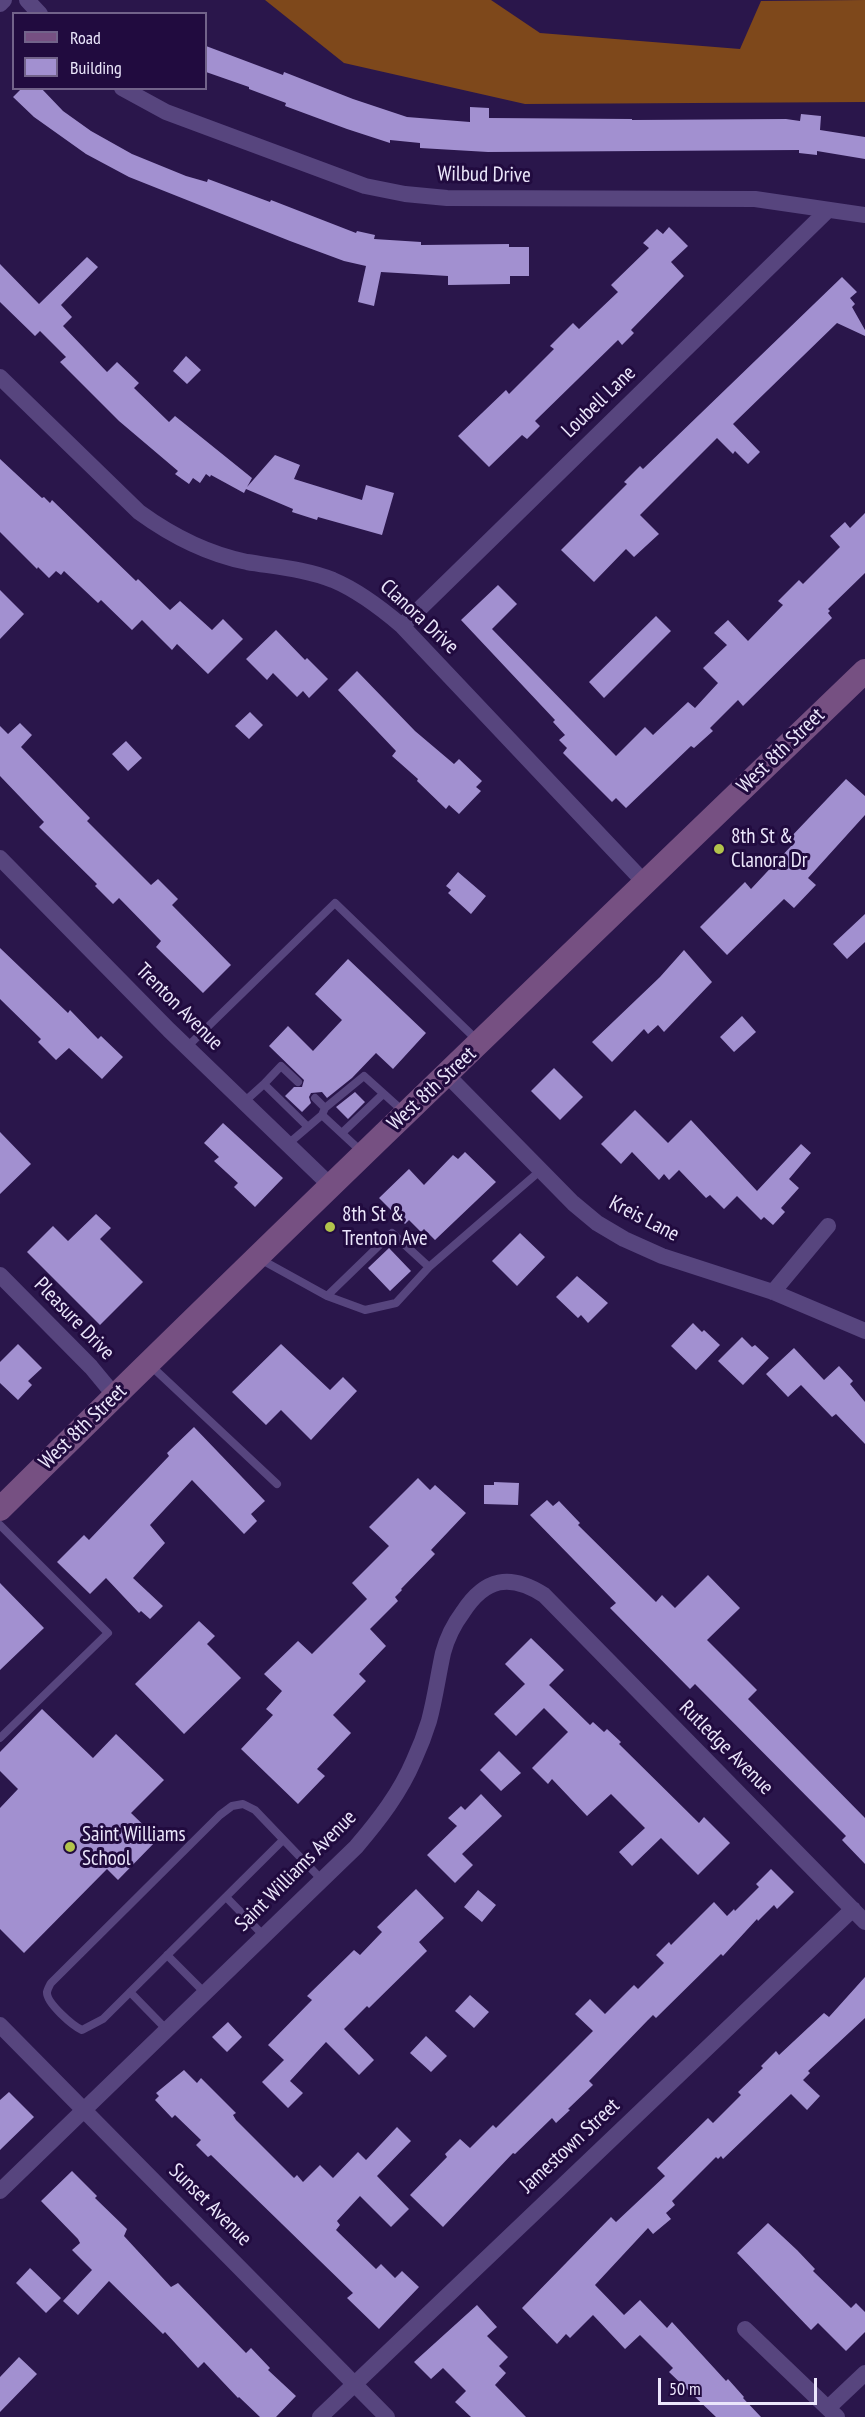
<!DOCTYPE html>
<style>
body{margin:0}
#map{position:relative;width:865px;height:2417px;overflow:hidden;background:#2a164b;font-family:"PT Sans Narrow",sans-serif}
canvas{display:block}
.legend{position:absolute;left:12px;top:12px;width:195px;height:78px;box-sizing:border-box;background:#210b3f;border:2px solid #72638a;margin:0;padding:8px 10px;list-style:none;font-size:18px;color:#ebe6fb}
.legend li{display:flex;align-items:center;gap:12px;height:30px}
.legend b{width:30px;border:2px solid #72638a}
.scale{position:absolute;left:658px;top:2378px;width:159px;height:27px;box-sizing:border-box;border:3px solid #ebe6fb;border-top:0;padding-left:8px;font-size:18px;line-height:21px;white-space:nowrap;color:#ebe6fb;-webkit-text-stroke:4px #210b3f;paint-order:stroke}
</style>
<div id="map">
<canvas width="865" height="2417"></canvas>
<ul class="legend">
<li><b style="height:8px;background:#765082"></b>Road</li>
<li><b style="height:16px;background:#a290d0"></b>Building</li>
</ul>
<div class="scale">50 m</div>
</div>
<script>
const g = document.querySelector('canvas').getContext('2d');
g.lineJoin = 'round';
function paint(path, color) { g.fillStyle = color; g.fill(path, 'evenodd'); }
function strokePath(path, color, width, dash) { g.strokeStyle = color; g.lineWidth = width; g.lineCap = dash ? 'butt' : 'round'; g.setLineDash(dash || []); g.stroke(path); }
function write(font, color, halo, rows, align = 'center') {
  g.font = font + ' "PT Sans Narrow",sans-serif'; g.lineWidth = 6; g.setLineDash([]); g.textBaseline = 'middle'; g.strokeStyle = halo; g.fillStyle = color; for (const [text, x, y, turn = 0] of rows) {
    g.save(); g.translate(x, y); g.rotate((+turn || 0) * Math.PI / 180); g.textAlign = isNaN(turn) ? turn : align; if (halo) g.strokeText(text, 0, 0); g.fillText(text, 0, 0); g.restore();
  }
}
paint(new Path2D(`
 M265,0H491L540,33L740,49L761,1L865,0V102L525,104L344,63Z`), '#7e481b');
paint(new Path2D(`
 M206,46L283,75L284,72L353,99L407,117L470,122V107L489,108V118L632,119V120L786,119L800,121L801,114L821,116L820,130L865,137V159L817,151V155L799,153V150L488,152L420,148V143L390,140V143L347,129L285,106L286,103L249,89V87L206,72Z
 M22,88H41L63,111L91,131L132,154L186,176L207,182L208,179L270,202L271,200L356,233L357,231L375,235L374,239L421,242V245L509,244V247H529V276H510V284L448,285V276L381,272L374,306L358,302L366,266L344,261L290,241L129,177L86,154L34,117L13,97Z
 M669,227L688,246L671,262L684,276L631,330L634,333L622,345L618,340L535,421L540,426L527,439L522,435L489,467L458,436L506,390L509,394L554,349L550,346L573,323L579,329L618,292L611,285L649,248L643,243L657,229L663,234Z
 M87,257L98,267L61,305L72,317L63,326L107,372L117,362L139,383L134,388L169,422L175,416L252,478L247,487L275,455L300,465L294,479L362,500L366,485L394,493L382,535L318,517L317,520L292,512L293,509L246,489L244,493L211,475L210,477L206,474L200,483L193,478L189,484L175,474L178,471L119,421L60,362L66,357L40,331L35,336L0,302V264L39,304Z
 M842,277L857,292L850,298L855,304L852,307L865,330V336L837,323L733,424L760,452L748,464L735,451L733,454L717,438L640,515L659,534L634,557L626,549L594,582L561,550L627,484L624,482L640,466L643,469Z
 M186,356L201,370L187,384L173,371Z
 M0,459L42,498L44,497L50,503L52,500L136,581L138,579L170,610L180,601L212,630L223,619L243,639L208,674L177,644L172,650L142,620L132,630L101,600L98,603L64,571L61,575L56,571L49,578L38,567L37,569L0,532Z
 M865,513V573L828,609L830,611L828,613L832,618L743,706L738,700L710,728L713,731L694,748L691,746L626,808L616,798L612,802L563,753L567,748L559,740L565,735L553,722L555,720L461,620L498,585L517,604L492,629L616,756L645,727L653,735L688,702L695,708L718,683L703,668L727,645L714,633L728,620L748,641L783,605L778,601L799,580L803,584L840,547L830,536L845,522L850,528Z
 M0,590L24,614L0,639Z
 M656,616L671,631L604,698L589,682Z
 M276,630L305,660L307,658L328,679L309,698L303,691L297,697L273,673L267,680L246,659Z
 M357,671L415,731L454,764L459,759L482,781L476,787L481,791L459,814L449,805L446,809L417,781L418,779L392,756L396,751L338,690Z
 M250,712L263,725L249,739L235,726Z
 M20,723L32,735L21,747L90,818L87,821L151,885L158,879L178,899L172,905L231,965L203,993L156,947L161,941L119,898L113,904L95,886L97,884L39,827L44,822L0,776V726L8,734Z
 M126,741L142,758L128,771L112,754Z
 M846,779L865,796V815L808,878L816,885L794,908L784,899L727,955L700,927L745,882L751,889L793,844L788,840Z
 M458,872L486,896L471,914L448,893L451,890L446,886Z
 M865,914V942L847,959L833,944Z
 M0,948L68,1013L70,1010L98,1039L101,1036L123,1057L102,1079L69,1048L56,1060L38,1042L41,1039L0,999Z
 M684,950L712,982L664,1032L658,1025L648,1034L644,1029L612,1062L592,1042L660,977Z
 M348,959L426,1033L393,1069L376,1053L352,1078L327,1098L322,1092L311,1093L309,1097L311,1103L302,1112L285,1096L294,1087H302L304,1080L269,1046L288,1026L313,1051L342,1020L315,994Z
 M742,1016L756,1032L734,1052L720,1037Z
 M554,1068L583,1097L560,1120L531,1091Z
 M355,1092L365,1102L348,1119L336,1107Z
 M635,1110L668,1143L691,1120L757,1191L801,1144L811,1153L789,1179L799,1188L781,1208L785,1212L773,1225L764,1217L761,1220L737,1196L724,1209L710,1195L706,1198L679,1170L669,1180L664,1174L659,1180L632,1152L621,1164L601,1144Z
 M223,1123L283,1178L255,1207L234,1187L238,1183L214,1161L219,1157L204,1143Z
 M0,1132L31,1164L0,1194Z
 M465,1152L496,1182L435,1240L424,1229L421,1232L409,1220L405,1224L379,1198L409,1169L424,1185L453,1155L458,1159Z
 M96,1214L111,1228L100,1239L143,1282L100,1325L27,1252L53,1226L68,1241Z
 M520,1233L545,1257L517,1286L492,1261Z
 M389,1248L411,1271L390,1291L368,1268Z
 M577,1276L608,1303L588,1323L581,1315L578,1318L556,1297Z
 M693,1323L702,1332L704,1330L720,1345L696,1370L671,1346Z
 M742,1337L752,1347L755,1345L769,1358L743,1385L718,1361Z
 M18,1344L42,1368L28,1381L32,1385L18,1400L0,1383V1362Z
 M281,1344L330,1390L343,1377L357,1391L311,1440L281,1410L266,1425L232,1392Z
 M794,1348L824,1380L839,1366L853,1381L850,1384L865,1402V1444L836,1414L832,1417L801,1385L788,1397L766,1374Z
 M194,1427L265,1501L251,1514L257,1521L244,1534L192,1480L150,1525L165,1543L133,1578L163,1606L150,1619L141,1611L139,1613L106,1578L90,1594L57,1562L84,1535L89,1540L169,1456L167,1453Z
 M418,1478L430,1490L435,1485L466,1513L431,1550L435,1554L401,1589L402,1590L395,1597L398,1601L370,1629L386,1646L359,1674L366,1681L333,1715L351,1733L317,1769L325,1776L298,1804L241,1749L273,1715L266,1709L282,1691L264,1674L298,1641L312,1654L367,1599L352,1583L389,1546L369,1527Z
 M494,1482L519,1483L518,1505L484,1504V1485H494Z
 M547,1500L553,1506L559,1501L580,1523L578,1525L656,1602L662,1595L675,1608L708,1575L740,1608L707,1640L757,1690L748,1699L865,1818V1864L842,1840L846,1836L695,1684L690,1689L610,1608L616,1603L530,1515Z
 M0,1583L44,1628L0,1670Z
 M199,1621L215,1636L207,1644L241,1678L184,1734L135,1684Z
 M531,1638L564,1670L549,1685L590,1725L593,1722L604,1732L607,1729L621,1742L619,1744L699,1823L704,1817L730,1843L698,1875L661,1838L632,1866L619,1852L645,1828L611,1794L587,1816L552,1779L548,1784L532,1768L568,1732L544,1708L516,1736L494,1714L525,1684L505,1664Z
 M42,1709L93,1758L116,1734L164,1780L131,1813L158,1839L118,1880L107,1869L24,1953L0,1929V1808L18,1789L0,1771V1752Z
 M499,1751L521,1773L501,1791L480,1770Z
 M481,1794L502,1816L462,1854L473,1865L455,1883L427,1855L457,1826L448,1818L461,1806L465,1810Z
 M771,1869L794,1892L777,1909L774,1905L758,1921L757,1919L723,1956L721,1954L656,2018L653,2015L648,2020L589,2081L593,2085L568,2109L570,2110L556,2123L552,2118L515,2154L513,2153L443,2227L410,2195L447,2157L445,2154L460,2139L470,2148L493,2125L496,2128L593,2031L575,2014L590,1999L605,2014L634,1985L638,1989L664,1963L656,1955L669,1942L671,1945L714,1902L727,1916L734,1909L735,1911L759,1887L756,1884Z
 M416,1889L444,1918L419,1942L427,1951L369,2008L367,2006L344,2029L374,2060L359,2075L326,2042L290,2081L303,2093L288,2108L262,2082L284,2060L268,2045L312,2000L307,1996L354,1950L360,1955L382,1932L377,1927Z
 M478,1890L496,1905L482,1922L464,1907Z
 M865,1977V2018L808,2071L810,2073L803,2080L820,2096L807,2110L791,2094L723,2159L721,2156L718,2159L716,2157L672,2201L675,2205L666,2213L671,2219L653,2234L648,2228L595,2285L624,2315L640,2300L667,2328L672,2322L726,2381L728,2379L744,2397L743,2398L761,2417H716L669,2372L673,2368L640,2335L625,2349L593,2315L570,2338L566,2334L557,2344L522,2308L611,2217L616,2222L665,2176L657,2168L708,2118L713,2123L741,2095L738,2092L763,2068L761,2066L776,2051L779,2055L824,2013L829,2017Z
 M470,1995L489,2012L474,2028L455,2011Z
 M228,2022L242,2037L227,2052L212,2037Z
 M426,2036L447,2056L431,2072L410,2053Z
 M184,2070L197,2083L201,2078L236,2113L233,2115L236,2120L294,2178L297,2175L303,2182L320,2165L333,2178L358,2152L366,2160L397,2127L411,2141L377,2176L409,2209L391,2227L360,2196L337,2221L340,2225L336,2230L376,2269L381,2264L395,2278L402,2271L419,2287L379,2329L347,2298L353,2293L211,2155L208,2157L196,2145L201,2140L175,2115L172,2118L155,2100L159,2096L156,2093Z
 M9,2092L34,2117L0,2150V2100Z
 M72,2171L97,2196L95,2198L127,2229L124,2236L171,2287L178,2283L246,2353L251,2348L270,2368L268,2370L296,2396L276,2417H260L239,2397L238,2398L204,2362L198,2368L165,2332L163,2334L109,2281L78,2315L63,2301L92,2270L72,2250L80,2243L78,2239L41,2201Z
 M768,2223L797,2250L815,2269L813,2271L851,2308L856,2303L865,2312V2332L846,2351L818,2323L811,2330L737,2253Z
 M30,2268L61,2298L46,2313L16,2283Z
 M477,2305L497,2327L487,2336L508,2357L499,2366L506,2373L495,2385L526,2417H471L455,2402L466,2391L443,2368L431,2379L414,2362Z
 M19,2357L37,2374L0,2412V2377Z`), '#a290d0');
strokePath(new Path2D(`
 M187,1047L335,903L478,1041
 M264,1084L281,1066L298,1082
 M315,1098L325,1108
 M244,1102L264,1084L308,1127
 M322,1115L325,1108L364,1076L404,1112
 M342,1133L383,1094
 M288,1144L322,1115L363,1153
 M260,1259L327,1296L365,1310L396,1303L429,1267L392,1233L327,1296
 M429,1267L541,1170
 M149,1364L277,1484
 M0,1525L108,1633L0,1738
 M283,1840L103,2019L82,2030C73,2026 46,2003 47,1992C47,1991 50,1984 51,1983L220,1815L232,1806L243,1804L255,1810L322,1880
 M226,1897L264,1936
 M167,1955L205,1993
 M130,1992L167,2030`), '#57457e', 8);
strokePath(new Path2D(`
 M27,0L40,14
 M0,4L4,0
 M122,88L166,112L365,186L405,194L447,198L755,199L865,215
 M0,377L139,512C172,536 207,554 247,562C277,567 305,569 333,580C359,591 381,608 402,626L645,883
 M402,626L828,210
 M0,858L169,1030L330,1185
 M447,1075L573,1203L597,1223L624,1239L662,1256L773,1292L865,1331
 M0,1275L91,1367L115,1396
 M773,1292L828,1226
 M0,2025L387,2417
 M0,2191L356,1847C379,1820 400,1793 414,1760C420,1747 425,1734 429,1721C435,1699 438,1676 443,1653C447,1638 454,1624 463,1612C485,1578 510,1573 544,1595L865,1922
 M745,2329L837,2417
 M828,2408L865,2373
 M320,2417L853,1909`), '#57457e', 16);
strokePath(new Path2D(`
 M0,1509C286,1227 576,949 865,671`), '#765082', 24);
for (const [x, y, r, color] of [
 [719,849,6,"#b2c34c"],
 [330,1227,6,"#b2c34c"],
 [70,1847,6,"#b2c34c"]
]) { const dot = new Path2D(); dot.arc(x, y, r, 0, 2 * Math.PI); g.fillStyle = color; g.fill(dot); strokePath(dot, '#210b3f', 2); }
write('21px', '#ebe6fb', '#210b3f', [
 ["Wilbud Drive",484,175,1],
 ["Loubell Lane",599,402,-44],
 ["Clanora Drive",419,617,43],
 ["West 8th Street",781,751,-44],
 ["Trenton Avenue",179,1007,45],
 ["West 8th Street",432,1089,-43],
 ["Kreis Lane",644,1219,27],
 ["Pleasure Drive",74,1319,46],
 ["West 8th Street",83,1427,-44],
 ["Rutledge Avenue",726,1748,45],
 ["Saint Williams Avenue",296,1871,-45],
 ["Jamestown Street",570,2146,-43],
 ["Sunset Avenue",210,2205,45]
]);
write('21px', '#ebe6fb', '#210b3f', [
 ["8th St &",731,837],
 ["Clanora Dr",731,861],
 ["8th St &",342,1215],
 ["Trenton Ave",342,1239],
 ["Saint Williams",82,1835],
 ["School",82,1859]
], 'left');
</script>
